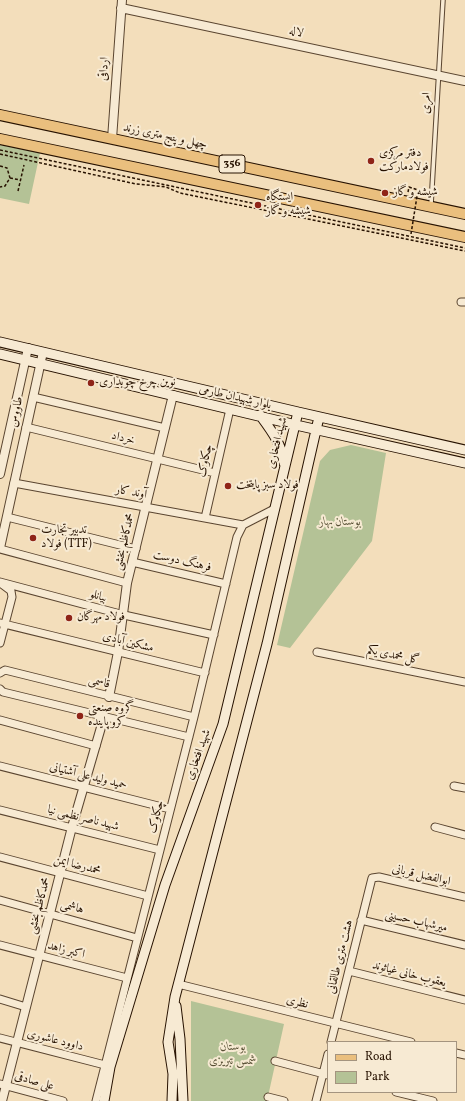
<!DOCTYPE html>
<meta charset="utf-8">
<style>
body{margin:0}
#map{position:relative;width:465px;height:1101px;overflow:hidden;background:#f3debb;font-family:Vollkorn,serif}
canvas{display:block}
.legend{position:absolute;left:327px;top:1041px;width:130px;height:52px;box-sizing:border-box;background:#f7ead3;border:1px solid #a4947f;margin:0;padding:5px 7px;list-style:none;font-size:12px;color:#271201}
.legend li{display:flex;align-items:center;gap:8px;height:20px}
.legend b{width:20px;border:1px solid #a4947f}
</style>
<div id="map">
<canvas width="465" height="1101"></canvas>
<ul class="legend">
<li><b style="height:5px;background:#eabf7e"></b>Road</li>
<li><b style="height:11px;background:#b4c296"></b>Park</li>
</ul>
</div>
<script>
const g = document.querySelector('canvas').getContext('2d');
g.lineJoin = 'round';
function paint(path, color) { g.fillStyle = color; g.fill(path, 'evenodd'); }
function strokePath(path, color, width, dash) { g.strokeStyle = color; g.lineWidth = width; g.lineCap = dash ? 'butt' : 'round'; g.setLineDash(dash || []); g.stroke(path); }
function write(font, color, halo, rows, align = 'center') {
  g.font = font + ' Vollkorn,Amiri,serif'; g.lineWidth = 4; g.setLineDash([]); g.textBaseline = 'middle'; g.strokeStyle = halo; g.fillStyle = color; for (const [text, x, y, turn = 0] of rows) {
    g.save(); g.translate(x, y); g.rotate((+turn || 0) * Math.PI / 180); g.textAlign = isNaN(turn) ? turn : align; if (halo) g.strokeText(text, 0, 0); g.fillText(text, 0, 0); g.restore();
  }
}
paint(new Path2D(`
 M0,145L40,153L29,204L0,198Z
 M351,445L386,453L372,541L290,648L277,645L320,461L330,450Z
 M191,1001L284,1024L267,1101H191Z`), '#b4c296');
const service = new Path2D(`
 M431,205L443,0`);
const minor = new Path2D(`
 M461,302H465
 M33,397L165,428
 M26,427L215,473
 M14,483L243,525
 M7,517L136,549
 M205,518L230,409
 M0,549L127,583
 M132,562L226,584
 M0,582L124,615L214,635
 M0,623L205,673
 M0,643L12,597L11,591L3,585
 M317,652L465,682
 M0,673L5,670L194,717
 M0,689L3,692L189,737
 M0,720L96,746
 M0,766L170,809
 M454,786L465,788
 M0,810L160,850
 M435,827L465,835
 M0,857L148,896
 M0,900L137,938
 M361,920L465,945
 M0,945L127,978
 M349,971L465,1000
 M178,984L411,1042
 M0,999L26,1007
 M0,1038L105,1065
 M331,1042L372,878L379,877L465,897
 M456,1053L465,1055
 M275,1061L328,1075
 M0,1084L63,1101
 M396,1092L433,1101
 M268,1097L284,1101
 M96,1101L194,717L237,537L243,525L274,509
 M316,1101L328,1054`);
const tertiary = new Path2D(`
 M121,8L465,81
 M112,139L122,0
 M0,474L28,348
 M0,548L43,352
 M109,697L118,652L127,583L173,395
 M2,1101L72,827L104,717`);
const secondary = new Path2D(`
 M0,342L298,412L465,450
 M0,354L296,425L465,463
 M260,415C271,430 282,444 284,463
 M176,1006L180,1039L183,1101
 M104,1101L110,1067L165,885L223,724L298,412
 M172,1101L173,1074L168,1042L175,997L267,644L319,417`);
const primary = new Path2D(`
 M0,115L465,214
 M0,139L465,237`);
strokePath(service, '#5a4530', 5.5);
strokePath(minor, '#5a4530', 9);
strokePath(tertiary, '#5a4530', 10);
strokePath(secondary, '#271201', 11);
strokePath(primary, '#271201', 12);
strokePath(new Path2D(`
 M0,150L465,248
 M0,154L136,184L166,187L180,193L465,251
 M0,166L7,168L10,178L5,186L0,187
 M10,178L21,180
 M18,191L24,165
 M408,192L409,187L418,190`), '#271201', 1.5, [3, 2]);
strokePath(service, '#f7ead3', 3.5);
strokePath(minor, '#f7ead3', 7);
strokePath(tertiary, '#f7ead3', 8);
strokePath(secondary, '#f7ead3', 9);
strokePath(primary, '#eabf7e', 10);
strokePath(new Path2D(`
 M411,234L418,190`), '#271201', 1.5, [3, 2]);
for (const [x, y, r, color] of [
 [371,161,4,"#8f2418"],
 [385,193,4,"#8f2418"],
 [258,205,4,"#8f2418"],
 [91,383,4,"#8f2418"],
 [228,486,4,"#8f2418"],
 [33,538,4,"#8f2418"],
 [69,618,4,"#8f2418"],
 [80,716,4,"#8f2418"]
]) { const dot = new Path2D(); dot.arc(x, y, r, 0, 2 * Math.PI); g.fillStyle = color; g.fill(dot); strokePath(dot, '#f7ead3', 1.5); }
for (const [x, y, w] of [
 [232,164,26]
]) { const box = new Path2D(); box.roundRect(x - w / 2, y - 9, w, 18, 3); g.fillStyle = '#f7ead3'; g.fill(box); strokePath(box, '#271201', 1); }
write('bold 11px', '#271201', null, [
 ["356",232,164]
]);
write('12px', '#271201', '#f7ead3', [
 ["لاله",296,33,12],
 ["ارداقی",105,69,-86],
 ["امری",427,103,-87],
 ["چهل و پنج متری زرند",165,137,12],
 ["بلوار شهیدان طارمی",235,398,13],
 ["طاووس",17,412,-78],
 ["خرداد",123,439,14],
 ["شهید افتخاری",278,443,-76],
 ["چکاوک",206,461,-77],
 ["آوند کار",131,493,10],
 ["محمدکاظم بخشی",125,542,-77],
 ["فرهنگ دوست",182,562,13],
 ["بیانلو",98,597,15],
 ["مشکین آبادی",128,643,14],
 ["گل محمدی یکم",393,656,12],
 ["قاسمی",99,683,14],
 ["شهید افتخاری",199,755,-70],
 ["حمید ولید علی آشتیانی",88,777,14],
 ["چکاوک",157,817,-76],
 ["شهید ناصر نظمی نیا",83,819,14],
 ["محمدرضا ایمن",77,866,15],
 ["ابوالفضل قربانی",421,876,13],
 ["محمدکاظم بخشی",40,906,-75],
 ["هاشمی",72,908,15],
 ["میرشهاب حسینی",416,922,13],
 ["اکبر زاهد",66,951,15],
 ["هشت متری طالقانی",341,957,-76],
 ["یعقوب خانی غیاثوند",409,975,14],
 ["نظری",297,1003,14],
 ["داوود عاشوری",55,1041,14],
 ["علی صادقی",34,1082,16]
]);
write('12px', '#271201', '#f7ead3', [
 ["دفتر مرکزی",379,154],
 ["فولادمارکت",379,168],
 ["شیشه و گاز",393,193],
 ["ایستگاه",266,198],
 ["شیشه و گاز",266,212],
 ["نوین چرخ چوبداری",99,383],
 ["فولاد سبز پایتخت",236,486],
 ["تدبیر تجارت",41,531],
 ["فولاد (TTF)",41,545],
 ["فولاد مهرگان",77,618],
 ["گروه صنعتی",88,709],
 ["کرو پاینده",88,723]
], 'left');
write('italic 12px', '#585035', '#f7ead3', [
 ["بوستان بهار",340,523],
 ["بوستان",233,1048],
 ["شمس تبریزی",233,1062]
]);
</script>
